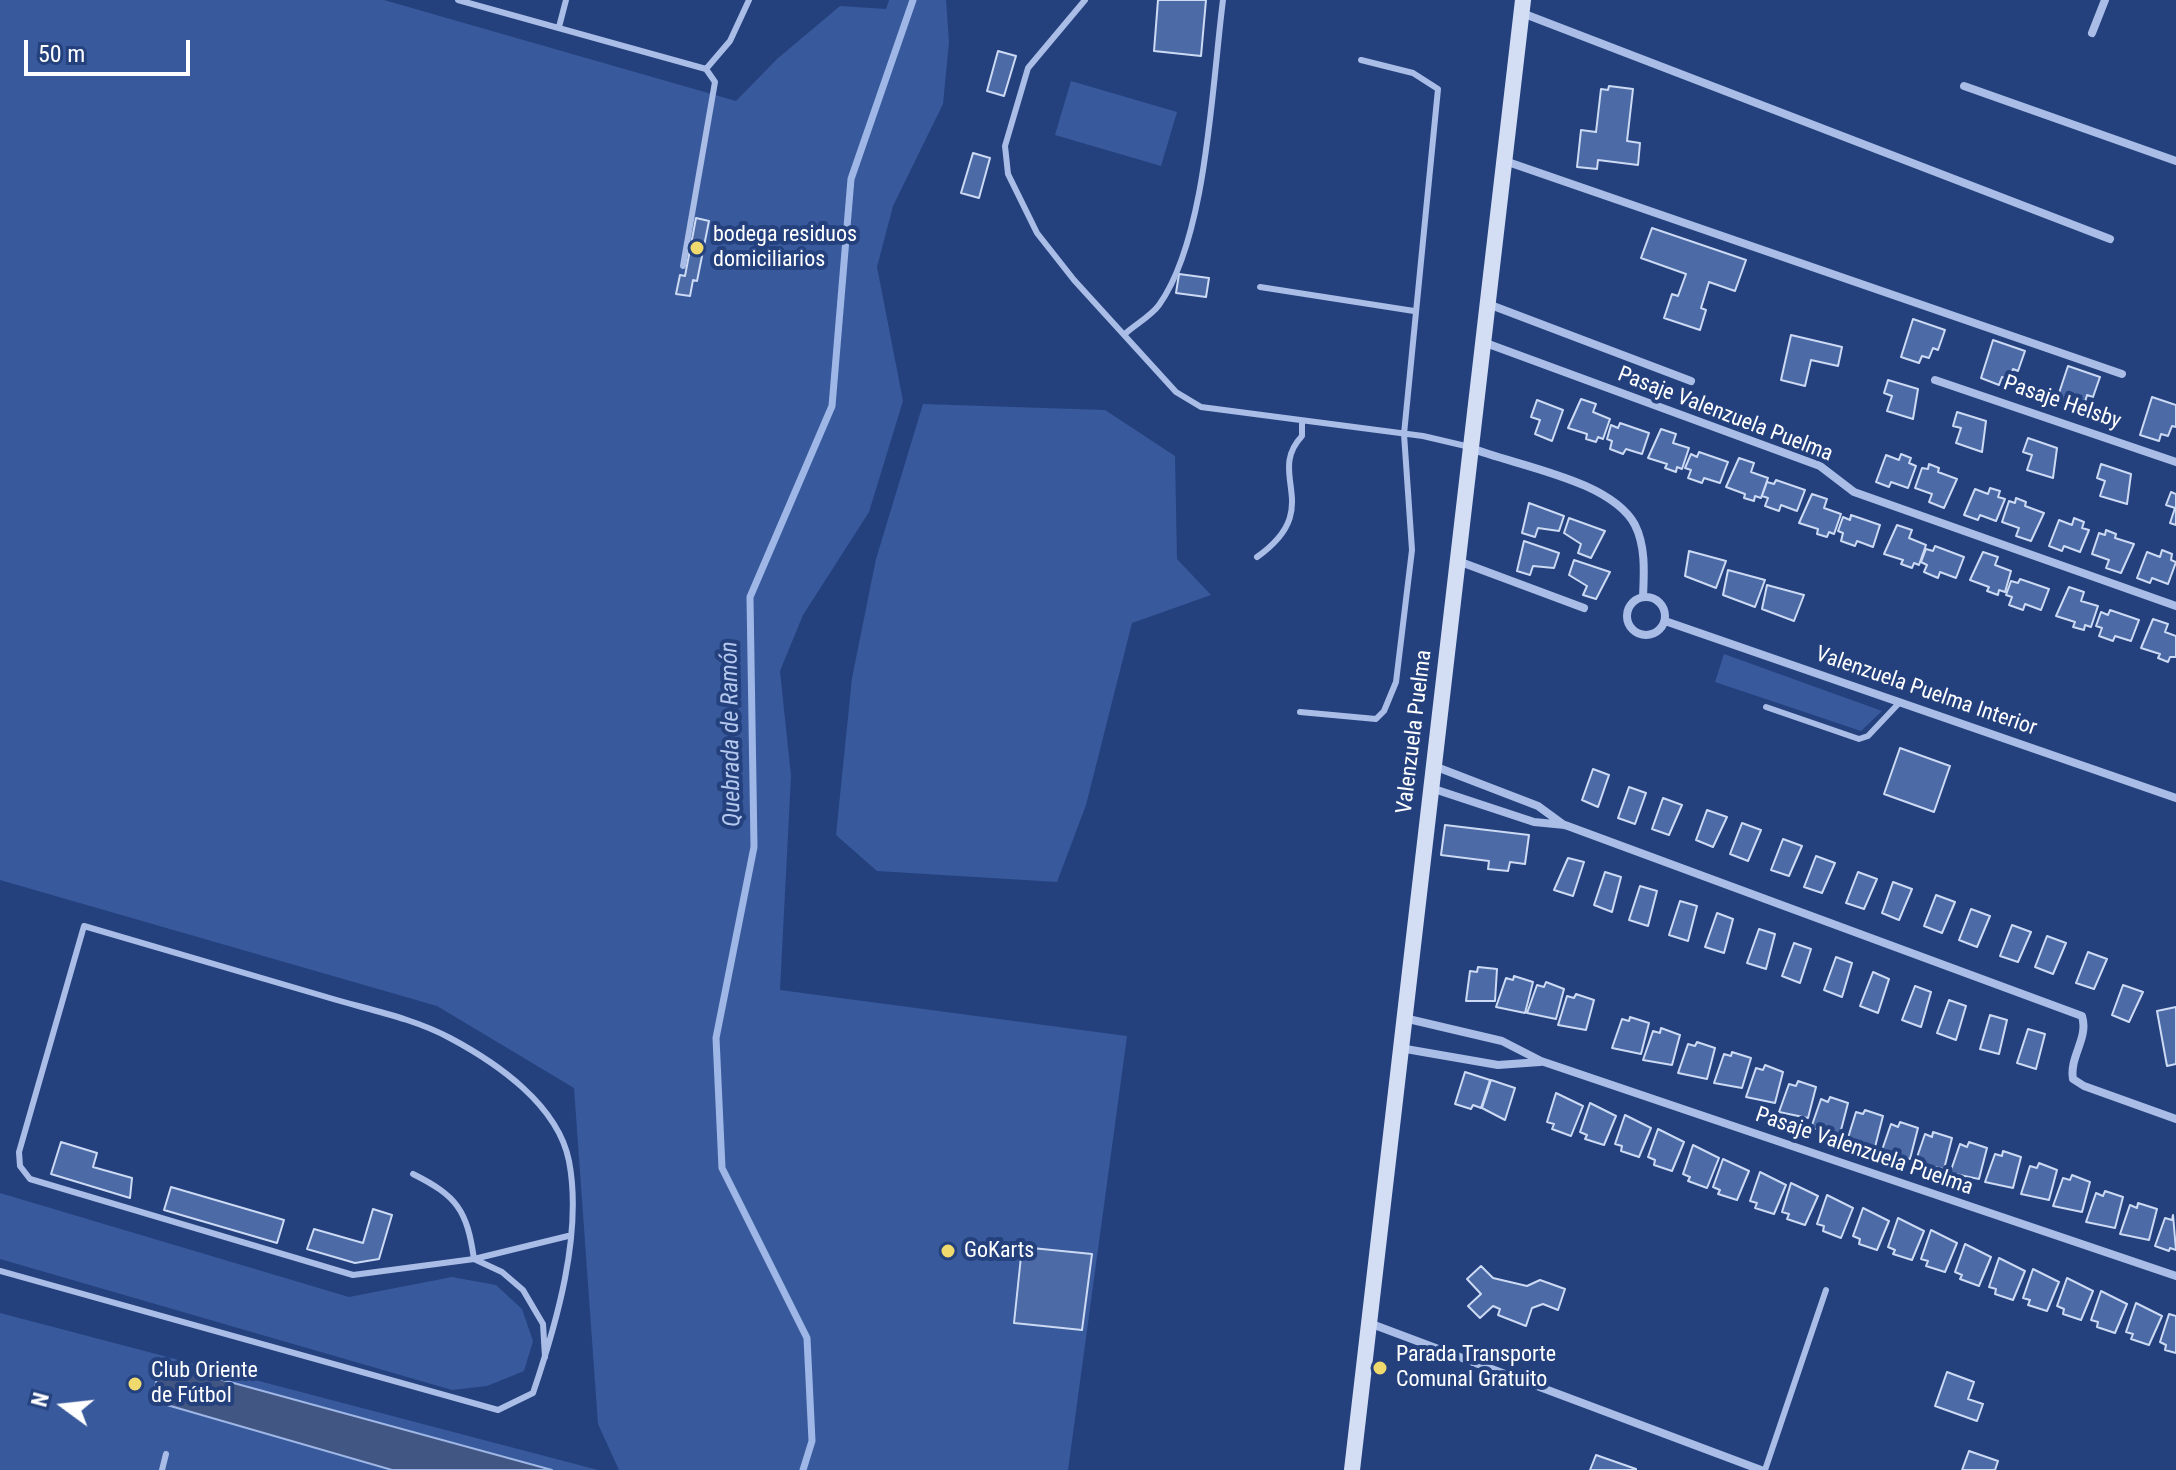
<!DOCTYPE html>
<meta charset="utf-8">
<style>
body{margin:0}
#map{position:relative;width:2176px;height:1470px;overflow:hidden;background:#24417e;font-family:"Roboto Condensed",sans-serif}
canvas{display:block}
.north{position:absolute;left:24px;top:1366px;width:80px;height:80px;-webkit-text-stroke:6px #24417e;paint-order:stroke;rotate:285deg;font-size:22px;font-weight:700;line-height:32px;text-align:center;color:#fff}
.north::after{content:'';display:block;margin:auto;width:28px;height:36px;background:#fff;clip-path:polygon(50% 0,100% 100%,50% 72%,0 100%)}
.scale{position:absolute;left:24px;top:40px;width:166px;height:36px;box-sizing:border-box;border:4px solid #fff;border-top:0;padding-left:10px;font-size:24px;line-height:28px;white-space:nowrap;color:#fff;-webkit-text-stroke:6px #24417e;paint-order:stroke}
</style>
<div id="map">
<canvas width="2176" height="1470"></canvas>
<div class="north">N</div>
<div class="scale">50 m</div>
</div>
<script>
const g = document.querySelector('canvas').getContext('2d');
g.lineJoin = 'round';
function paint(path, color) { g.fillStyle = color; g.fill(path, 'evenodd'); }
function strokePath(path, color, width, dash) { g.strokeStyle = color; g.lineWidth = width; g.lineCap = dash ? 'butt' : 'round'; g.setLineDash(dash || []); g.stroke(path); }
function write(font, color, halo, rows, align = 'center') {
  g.font = font + ' "Roboto Condensed",sans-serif'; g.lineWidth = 8; g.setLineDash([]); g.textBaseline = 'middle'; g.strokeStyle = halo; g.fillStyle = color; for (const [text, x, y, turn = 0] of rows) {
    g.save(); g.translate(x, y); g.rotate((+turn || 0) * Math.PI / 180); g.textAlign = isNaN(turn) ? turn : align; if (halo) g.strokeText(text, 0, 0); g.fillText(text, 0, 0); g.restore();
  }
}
paint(new Path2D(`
 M0,0H384L736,101L777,59L840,6L886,9L889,0H946L949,42L943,104L893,206L877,267L903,401L869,512L803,615L780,671L791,776L780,990L1127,1036L1068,1470H619L598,1424L574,1088L437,1006L0,880Z
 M1071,81L1177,112L1161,166L1055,135Z
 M923,404L1105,410L1175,456L1177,559L1211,595L1132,623L1086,805L1057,882L877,871L836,835L852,678L876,559Z
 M1724,654L1882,711L1861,731L1715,682Z
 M0,1193L349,1297L452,1277L496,1285L522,1309L533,1341L524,1371L487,1386L452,1390L0,1259Z
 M0,1313L598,1470H0Z`), '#38599b');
const water = new Path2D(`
 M175,1367L552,1470H392L167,1405L155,1392C155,1377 160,1370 175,1367Z`);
paint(water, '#425683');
strokePath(water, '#9eb7e6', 2);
strokePath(new Path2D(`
 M803,1470L812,1441L807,1338L722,1168L716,1038L754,847L750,597L832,406L851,179L913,0`), '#9eb7e6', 7);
const building = new Path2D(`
 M1158,0H1206L1201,56L1154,51Z
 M998,51L1016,56L1004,96L987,91Z
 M1609,86L1633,89L1627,141L1640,143L1638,165L1598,160L1597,169L1577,167L1581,130L1596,132L1601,89L1608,90Z
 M973,153L990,158L979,198L961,193Z
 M696,218L709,221L697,281L693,280L690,296L676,294L680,275L685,276Z
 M1652,228L1746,260L1735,291L1709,282L1701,308L1706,310L1700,330L1664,318L1672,294L1678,296L1686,274L1641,258Z
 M1179,274L1209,278L1206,297L1176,293Z
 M1913,319L1945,330L1938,350L1933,348L1929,358L1922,356L1919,363L1901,357Z
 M1791,335L1842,347L1838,366L1811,360L1805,386L1781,380Z
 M1993,340L2025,351L2018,371L2013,369L2009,380L2002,377L1999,385L1981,378Z
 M2068,366L2100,377L2093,397L2087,395L2084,406L2076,403L2074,411L2055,405Z
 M1888,380L1918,389L1913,419L1887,411L1892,396L1884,393Z
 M2152,397L2176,405V427L2172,426L2168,436L2161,434L2159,441L2140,435Z
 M1581,399L1596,404L1593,412L1610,419L1603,439L1598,437L1596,442L1586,439L1587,434L1568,428Z
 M1537,400L1563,410L1552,441L1535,434L1540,420L1531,417Z
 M1957,412L1986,421L1982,452L1956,443L1961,428L1953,426Z
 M1620,423L1649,433L1642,454L1626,449L1623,454L1610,449L1612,441L1607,439L1611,425L1618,428Z
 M1661,429L1676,434L1673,443L1689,448L1682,469L1677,467L1676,472L1665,468L1667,464L1648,458Z
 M2028,438L2057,448L2053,478L2027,470L2032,455L2023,452Z
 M1699,452L1728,462L1720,483L1704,478L1702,483L1688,478L1691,470L1685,468L1691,454L1697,457Z
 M1901,454L1911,458L1909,463L1916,466L1908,488L1891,482L1889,487L1876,482L1886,455L1899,460Z
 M1739,458L1754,463L1751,472L1768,478L1761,498L1755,496L1754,501L1744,498L1745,494L1726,487Z
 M1929,464L1939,468L1938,472L1957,479L1944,508L1929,502L1932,494L1915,488L1922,468L1928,469Z
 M2101,464L2131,474L2127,504L2100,496L2105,481L2097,478Z
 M1776,480L1805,490L1797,511L1781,505L1779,511L1765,506L1768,498L1762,496L1767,482L1774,484Z
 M1990,488L2000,491L1998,497L2005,499L1996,521L1980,515L1978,520L1964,515L1975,489L1988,494Z
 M2171,492L2176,494V525L2170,523L2175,508L2166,505Z
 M1812,494L1827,499L1824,508L1841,514L1834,534L1829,532L1827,537L1817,534L1818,529L1799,523Z
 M2016,498L2026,502L2025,506L2044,513L2031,541L2016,536L2019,528L2002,522L2009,501L2015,503Z
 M1529,503L1564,516L1559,531L1538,528L1535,537L1522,533Z
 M1851,515L1880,525L1873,547L1857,541L1855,546L1841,541L1843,533L1838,531L1843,517L1850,520Z
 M1569,518L1605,531L1591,558L1578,553L1581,544L1564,533Z
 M2074,518L2084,522L2082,528L2089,530L2080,552L2064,546L2062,551L2049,546L2059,520L2072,525Z
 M1897,525L1912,530L1909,538L1926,545L1919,565L1914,563L1912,568L1901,564L1903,560L1884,554Z
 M2106,530L2116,534L2115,538L2134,544L2121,573L2106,568L2109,560L2092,554L2099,533L2105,535Z
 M1524,541L1559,553L1554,568L1533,566L1530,575L1517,571Z
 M1935,546L1964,557L1956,578L1940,572L1938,578L1924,572L1927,565L1921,562L1926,549L1933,551Z
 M2162,550L2172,554L2171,560L2176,562L2168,584L2152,578L2150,583L2137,578L2147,552L2160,557Z
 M1689,551L1726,561L1716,588L1685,576Z
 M1983,552L1998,557L1995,565L2011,571L2005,592L1999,590L1998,595L1987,591L1989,587L1970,580Z
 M1574,560L1610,572L1596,599L1583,595L1587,586L1569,575Z
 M1728,570L1765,580L1755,607L1723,595Z
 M2020,579L2049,589L2041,610L2025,604L2023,610L2009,605L2012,597L2006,595L2011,581L2018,583Z
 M1767,585L1804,595L1794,621L1762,609Z
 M2069,587L2084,592L2081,601L2098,606L2091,627L2085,625L2084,630L2073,627L2075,622L2056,616Z
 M2110,610L2139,620L2131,641L2115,636L2113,641L2099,636L2102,628L2096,626L2101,612L2108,615Z
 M2153,619L2168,624L2165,632L2176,636V657H2170L2168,662L2158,658L2160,654L2141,648Z
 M1900,748L1950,766L1934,812L1884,794Z
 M1593,769L1609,775L1598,807L1582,800Z
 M1629,787L1646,793L1635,824L1618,818Z
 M1663,798L1682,805L1669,835L1652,829Z
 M1707,810L1727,817L1713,847L1696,840Z
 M1742,823L1761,830L1748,861L1730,854Z
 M1445,825L1529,835L1525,864L1510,862L1508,871L1488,869L1489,861L1441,855Z
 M1783,839L1802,846L1789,876L1771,870Z
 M1816,856L1835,863L1822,893L1804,887Z
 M1568,858L1584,862L1573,896L1554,890Z
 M1605,872L1621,877L1612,912L1594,905Z
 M1858,872L1877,879L1864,909L1846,903Z
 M1893,882L1912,889L1899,920L1882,913Z
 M1640,886L1657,891L1648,926L1629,920Z
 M1936,895L1955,902L1942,933L1924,926Z
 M1680,901L1697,906L1688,941L1669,935Z
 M1971,909L1990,916L1977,947L1959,940Z
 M1717,913L1733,919L1724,953L1705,947Z
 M2012,925L2031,932L2018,962L2000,956Z
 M1759,929L1775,934L1766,969L1747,963Z
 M2047,936L2066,943L2053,974L2035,967Z
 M1794,943L1811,949L1800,983L1782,976Z
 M2088,952L2107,959L2094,989L2076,983Z
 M1836,957L1852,963L1842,997L1824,990Z
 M1478,967L1497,969L1495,1001H1466L1470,971L1477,972Z
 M1873,972L1889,979L1878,1013L1860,1006Z
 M1514,976L1533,982L1525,1013L1496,1007L1506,978L1513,980Z
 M1546,982L1564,989L1556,1019L1527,1013L1537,985L1544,987Z
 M2123,985L2143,992L2129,1022L2112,1015Z
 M1915,986L1931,992L1921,1027L1902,1020Z
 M1576,994L1594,1000L1586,1030L1558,1025L1567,996L1574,998Z
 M1949,1000L1966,1006L1956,1040L1937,1033Z
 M2176,1007V1064L2167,1066L2157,1011Z
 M1990,1015L2007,1020L1999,1054L1980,1049Z
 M1630,1017L1649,1023L1641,1054L1612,1048L1622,1019L1629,1021Z
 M1661,1028L1680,1035L1672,1065L1643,1060L1653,1031L1660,1033Z
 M2028,1029L2045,1034L2036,1069L2017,1063Z
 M1697,1042L1715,1048L1707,1079L1678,1073L1688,1044L1695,1046Z
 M1732,1052L1751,1058L1742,1088L1714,1083L1724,1054L1731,1056Z
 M1765,1065L1783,1072L1775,1103L1746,1097L1756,1068L1763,1070Z
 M1465,1072L1490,1080L1481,1108L1473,1105L1471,1109L1455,1104Z
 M1491,1080L1515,1088L1505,1120L1482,1108Z
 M1798,1081L1816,1087L1808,1118L1779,1112L1789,1084L1796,1086Z
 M1556,1093L1583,1106L1571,1136L1552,1129L1554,1124L1547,1122Z
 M1830,1097L1848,1103L1840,1134L1811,1128L1821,1099L1828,1102Z
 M1590,1103L1616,1116L1604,1145L1585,1139L1587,1135L1580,1132Z
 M1865,1110L1883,1116L1875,1147L1847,1141L1856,1112L1863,1114Z
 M1625,1115L1651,1128L1639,1157L1621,1151L1622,1146L1615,1144Z
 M1900,1122L1918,1128L1910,1159L1881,1153L1891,1124L1898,1127Z
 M1658,1129L1684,1142L1672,1171L1654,1165L1655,1160L1648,1157Z
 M1933,1132L1952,1138L1944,1169L1915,1163L1925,1134L1932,1137Z
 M61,1142L97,1153L93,1167L132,1178L130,1198L51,1174Z
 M1969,1142L1987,1148L1979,1179L1950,1173L1960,1144L1967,1147Z
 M1693,1145L1719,1158L1707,1188L1688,1181L1690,1177L1683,1174Z
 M2003,1151L2021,1157L2013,1188L1985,1182L1995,1154L2002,1156Z
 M1723,1159L1749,1171L1737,1200L1718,1194L1720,1190L1713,1187Z
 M2039,1163L2057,1170L2049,1200L2021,1194L2030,1166L2037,1168Z
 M1760,1172L1786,1185L1774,1214L1755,1208L1757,1203L1750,1201Z
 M2072,1175L2090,1182L2082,1212L2053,1206L2063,1178L2070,1180Z
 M1791,1183L1818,1196L1805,1225L1787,1219L1789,1214L1782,1212Z
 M171,1187L284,1220L277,1243L164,1210Z
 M2105,1191L2123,1197L2115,1228L2086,1222L2096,1193L2103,1196Z
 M1827,1195L1853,1208L1841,1238L1823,1231L1824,1226L1817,1224Z
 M2138,1203L2157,1209L2149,1240L2120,1234L2130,1205L2137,1208Z
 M1863,1208L1889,1221L1877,1250L1859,1244L1860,1239L1853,1236Z
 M373,1209L392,1215L379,1259L355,1263L307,1249L314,1229L363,1243Z
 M2173,1215L2176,1250L2170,1248L2169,1251L2155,1246L2165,1218L2172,1220Z
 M1898,1218L1924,1231L1912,1260L1893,1254L1895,1250L1888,1247Z
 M1931,1230L1957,1243L1945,1272L1926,1266L1928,1261L1921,1259Z
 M1965,1244L1991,1257L1979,1286L1960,1279L1962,1275L1955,1272Z
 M1022,1247L1092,1254L1082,1330L1014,1323Z
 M1999,1258L2025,1271L2013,1300L1995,1294L1996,1289L1989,1287Z
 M1481,1266L1493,1278L1527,1286L1540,1280L1565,1289L1558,1310L1543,1304L1532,1308L1526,1326L1498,1315L1500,1309L1493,1306L1480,1318L1468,1306L1481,1294L1467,1279Z
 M2033,1269L2059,1282L2047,1311L2028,1305L2030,1300L2023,1298Z
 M2067,1278L2093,1291L2081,1320L2063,1314L2064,1309L2057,1306Z
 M2101,1291L2127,1304L2115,1333L2097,1327L2098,1322L2091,1320Z
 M2136,1303L2162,1316L2149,1345L2131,1339L2133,1334L2126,1332Z
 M2169,1314L2176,1316V1353L2165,1350L2166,1345L2160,1342Z
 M1947,1372L1974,1382L1968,1399L1983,1404L1977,1421L1935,1406Z
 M1969,1451L1998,1461L1995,1470H1962Z
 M1596,1455L1636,1469V1470H1590Z`);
paint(building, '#4c6aa6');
strokePath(building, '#ccdaf4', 2);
strokePath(new Path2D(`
 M458,0L706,69L715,82L683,266
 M1085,0L1028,68L1005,146L1008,174L1037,233L1074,280L1176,392L1201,407L1423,436L1470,447
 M559,27L566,0
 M706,69L730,41L749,0
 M1260,287L1414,311
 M1126,333C1136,324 1151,316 1159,305C1207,238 1212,84 1223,0
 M1257,557C1326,508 1265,475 1302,436V422
 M1766,707L1859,739L1868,736L1900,702
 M1300,712L1376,719L1384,711L1396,682L1412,550L1404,434L1438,89L1413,73L1361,60
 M413,1174C457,1196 467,1210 474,1259L568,1236
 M0,1271L498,1410L533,1393C556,1325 583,1234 569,1161C558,1105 497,1063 450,1038C411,1017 365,1009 323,996C244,973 164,950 84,926L19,1152L20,1166L30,1179L353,1275L474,1259L502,1272L523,1290L543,1324L545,1357
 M162,1470L166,1454
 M1765,1470L1826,1290`), '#a9bde6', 6);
strokePath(new Path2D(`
 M1522,13L2110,239
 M2092,33L2105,0
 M1964,86L2176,161
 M1505,161L2122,374
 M1488,304L1691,381
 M1483,342L1820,466L1854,492L2176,606
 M1935,380L2176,462
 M1471,448C1517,466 1611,480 1635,525C1646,547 1644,574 1643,597
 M1458,561L1584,608
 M1627 616a19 19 0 1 1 38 0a19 19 0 1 1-38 0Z
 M1665,621L2176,798
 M1434,766L1538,806L1564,825
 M1431,788L1534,822L1565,825L2082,1016C2089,1038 2069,1057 2073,1079L2084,1086L2176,1119
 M1404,1018L1502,1041L1541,1061L2176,1276
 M1400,1048L1498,1065L1540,1062
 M1369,1323L1761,1470`), '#a9bde6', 8);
strokePath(new Path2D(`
 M1352,1470L1523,0`), '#d3def5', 16);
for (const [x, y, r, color] of [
 [697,248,8,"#f0da6d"],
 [948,1251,8,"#f0da6d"],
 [1380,1368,8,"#f0da6d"],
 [135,1384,8,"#f0da6d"]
]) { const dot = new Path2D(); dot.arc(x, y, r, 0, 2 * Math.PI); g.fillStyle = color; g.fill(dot); strokePath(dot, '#24417e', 3); }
write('22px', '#fff', '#24417e', [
 ["bodega residuos",713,235],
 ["domiciliarios",713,260],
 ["GoKarts",964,1251],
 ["Parada Transporte",1396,1355],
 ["Comunal Gratuito",1396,1380],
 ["Club Oriente",151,1371],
 ["de Fútbol",151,1396]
], 'left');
write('22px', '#fff', '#24417e', [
 ["Pasaje Helsby",2062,403,19],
 ["Pasaje Valenzuela Puelma",1725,415,21],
 ["Valenzuela Puelma Interior",1926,692,19],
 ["Valenzuela Puelma",1415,732,-83],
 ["Pasaje Valenzuela Puelma",1864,1152,19]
]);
write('italic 24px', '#b5c8ed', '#24417e', [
 ["Quebrada de Ramón",732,734,-91]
]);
</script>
